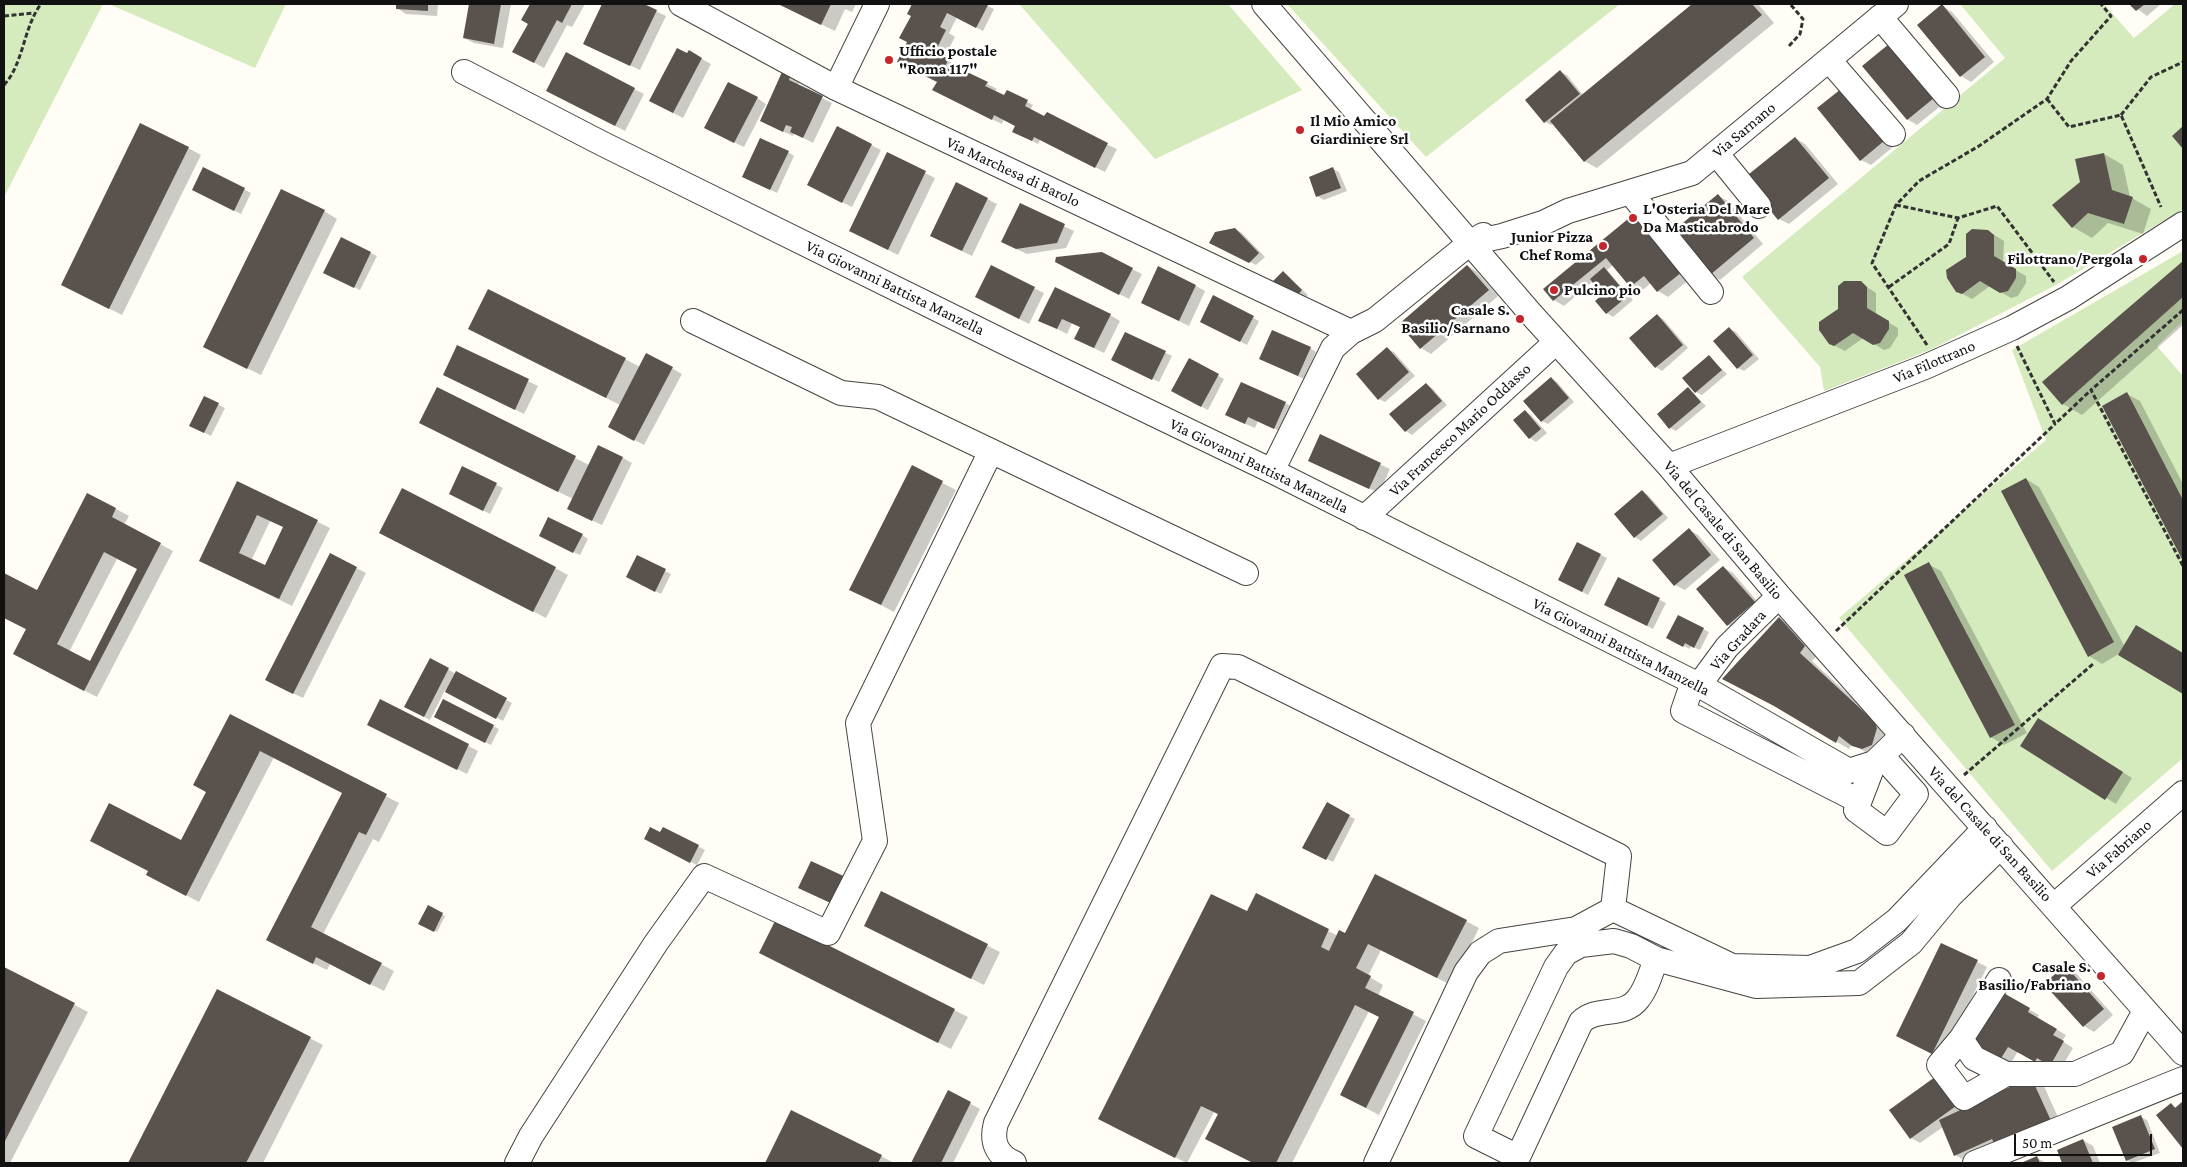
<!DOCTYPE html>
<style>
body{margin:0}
#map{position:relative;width:2187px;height:1167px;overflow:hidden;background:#fffdf5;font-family:"Crimson Pro",serif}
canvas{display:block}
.frame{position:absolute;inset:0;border:5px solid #111;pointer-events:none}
.scale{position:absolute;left:2014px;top:1134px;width:138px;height:22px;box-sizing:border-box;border:2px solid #111;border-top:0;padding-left:6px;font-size:15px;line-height:18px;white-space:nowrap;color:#111;-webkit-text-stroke:4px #fff;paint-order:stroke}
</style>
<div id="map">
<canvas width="2187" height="1167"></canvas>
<div class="frame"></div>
<div class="scale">50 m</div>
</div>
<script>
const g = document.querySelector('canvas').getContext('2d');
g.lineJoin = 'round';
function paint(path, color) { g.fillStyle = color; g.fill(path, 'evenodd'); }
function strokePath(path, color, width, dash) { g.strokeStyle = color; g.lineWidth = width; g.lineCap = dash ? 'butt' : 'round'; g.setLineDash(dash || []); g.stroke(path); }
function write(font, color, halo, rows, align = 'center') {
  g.font = font + ' "Crimson Pro",serif'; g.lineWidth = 5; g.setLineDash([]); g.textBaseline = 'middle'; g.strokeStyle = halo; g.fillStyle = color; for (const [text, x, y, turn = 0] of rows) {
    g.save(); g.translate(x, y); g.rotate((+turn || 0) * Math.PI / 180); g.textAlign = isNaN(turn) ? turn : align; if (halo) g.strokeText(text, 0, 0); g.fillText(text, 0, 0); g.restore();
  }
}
paint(new Path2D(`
 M4,4H103L4,197Z
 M109,4H286L255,68Z
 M1019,4H1228L1302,90L1155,159Z
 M1287,4H1620L1426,157Z
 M1960,4H2104L2134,38L2175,4H2183V209L2056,285L1930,350L1824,391L1820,367L1742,277L2005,58Z
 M2183,251V321L2157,346L2183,376V758L2052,871L1839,618L2046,440L2012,350Z`), '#d5ebbd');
paint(new Path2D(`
 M397,4H438L437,16L406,14L397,8Z
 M470,4H511L503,48L474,43L464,38Z
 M530,4H585L572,27L567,25L544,68L524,57Z
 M603,4H641L666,16L640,70L584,44Z
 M778,4H856L852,12L845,9L835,31Z
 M913,4H983L994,9L983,31L957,17L949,33L955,37L944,58L954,64L951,70L964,77L966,73L997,89L995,92L1004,97L1007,91L1033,105L1030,110L1117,149L1105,172L1040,140L1038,144L1020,135L1017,125L1004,119L1002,124L943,95L938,82L908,42L912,16L908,13Z
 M1694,4H1758L1774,23L1597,168L1584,161L1554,123L1551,125L1545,122L1560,72L1567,75L1583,95Z
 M2131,4H2161L2147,16Z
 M1942,6L1952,12L1994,62L1971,82L1961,76L1919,25Z
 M1889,45L1943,104L1917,125L1907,119Z
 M689,52L711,64L683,118L660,106Z
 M790,77L800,82L798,86L832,103L813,143L794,133L793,136L771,126Z
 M634,89L644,94L625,131L557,96Z
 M1850,96L1893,147L1871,165L1861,160Z
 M757,98L766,104L744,147L715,133Z
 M1795,138L1805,144L1838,184L1789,224L1779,219Z
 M871,145L881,150L852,207L818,190Z
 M188,148L201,155L122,315L76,292Z
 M788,152L794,156L777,193L749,180Z
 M887,154L935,178L898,255L860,236Z
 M2104,154L2123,165L2130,197L2151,209L2143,234L2108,223L2092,238L2073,227L2081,182Z
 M204,169L251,193L241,214L200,193Z
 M1333,169L1339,172L1347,191L1324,200L1317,196Z
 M957,184L997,204L972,256L941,241Z
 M1718,196L1728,201L1763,244L1720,280L1710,274Z
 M1020,205L1074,231L1066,248L1027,254L1012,247Z
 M324,211L337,219L261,375L218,354Z
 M1634,216L1691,278L1668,297L1658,291L1651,283L1640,292L1631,286L1613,265L1607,270L1633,300L1613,317L1607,313L1604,295L1593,281L1564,306L1554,300Z
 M1235,229L1242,233L1265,257L1256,265L1217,246Z
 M1988,231L2004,241L2003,263L2026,276V283L2018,296L2011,298L1990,286L1972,299L1957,291Z
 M342,239L377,256L360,290L331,276Z
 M2183,263V325L2082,415L2063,404L2044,383Z
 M1468,266L1477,272L1498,296L1431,354L1421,348L1401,324Z
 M991,267L1044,293L1029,324L986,302Z
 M1066,267L1132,269L1142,274L1129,299Z
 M1283,272L1308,295L1301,301Z
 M1861,283L1876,293V315L1898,328V335L1890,348L1884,350L1863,338L1845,351L1829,343L1840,309Z
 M1196,286L1205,291L1189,326L1152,308Z
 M1214,297L1259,321L1247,345L1208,325Z
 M1110,315L1120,321L1104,353L1085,344L1081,328L1072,323L1067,334L1040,320Z
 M1657,316L1663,319L1688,348L1662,371L1656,367L1631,338Z
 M469,329L625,359L640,367L647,354L682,374L644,445L619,432L620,405Z
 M1730,329L1736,332L1759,359L1744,371L1738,368Z
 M1126,333L1172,356L1159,382L1119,363Z
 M458,347L538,386L524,414L444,375Z
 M1310,348L1316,352L1304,379L1266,362Z
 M1387,349L1394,352L1415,376L1385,402L1379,399Z
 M1709,357L1727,374L1702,395L1696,392Z
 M1189,360L1224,379L1208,410L1172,391Z
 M1551,379L1557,382L1574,402L1548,424L1542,421Z
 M1426,384L1432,388L1447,405L1412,435L1406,431L1391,414Z
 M1688,388L1706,406L1676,431L1670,428Z
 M438,389L589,465L623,458L632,463L602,525L578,514L573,499L434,430Z
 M2127,394L2140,401L2183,484V558L2104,406Z
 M205,398L225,408L211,436L197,429Z
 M1285,403L1295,408L1284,433L1258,421L1255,428L1236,420Z
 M1525,411L1531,415L1547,433L1536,442L1530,438Z
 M1321,436L1390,469L1379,493L1319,466Z
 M912,467L956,490L894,612L864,596Z
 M463,468L503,488L490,514L456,496Z
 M2026,479L2039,487L2125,647L2137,627L2183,655V693L2120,655L2122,652L2102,664L2089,656Z
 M238,482L330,528L292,606L213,567ZM270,521L284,527L265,567L251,561Z
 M1642,491L1648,495L1668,518L1641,541L1635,537L1615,514Z
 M88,494L129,516L124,525L173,551L97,697L27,661V630L4,618V575L37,592ZM117,559L138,569L90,663L69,652Z
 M1689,530L1698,535L1720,560L1685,590L1675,585Z
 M582,535L588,539L580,555L546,539Z
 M393,540L555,568L568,575L546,618Z
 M1578,543L1607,558L1588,595L1565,583Z
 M330,555L366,573L303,698L276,685Z
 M1928,564L1941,571L2027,733L2004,745L1991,737Z
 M1723,567L1733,573L1763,608L1737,630L1728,625Z
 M665,571L671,574L661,594L634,580Z
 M1618,579L1666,603L1653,629L1612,608Z
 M1780,619L1792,626L1818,654L1812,661L1887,730L1889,744L1867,753L1852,744L1849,749L1785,711Z
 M1703,629L1709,632L1700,650L1691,646L1690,649L1673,641Z
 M430,660L512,703L503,721L445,690L430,720L406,707Z
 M380,701L478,751L467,774L378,730Z
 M230,716L399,803L379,842L373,839L323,934L394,971L384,991L330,964L327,970L280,947L343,793L274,757L199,902L161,882L207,792Z
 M441,720L493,726L499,729L491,745Z
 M2048,725L2132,778L2116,804L2022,746Z
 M1327,804L1355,819L1333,862L1304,847Z
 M663,828L705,850L697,865L652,842Z
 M882,893L1000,952L984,985L866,926Z
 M1257,894L1338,936L1466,921L1479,928L1451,985L1381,950L1368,976L1383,985L1378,996L1426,1021L1379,1115L1341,1095L1380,1017L1369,1011L1292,1163H1254L1220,1146L1219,1115L1214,1112L1187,1163L1112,1126L1247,913Z
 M429,907L445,916L437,932L420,923Z
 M776,921L968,1017L951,1049L760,953Z
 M1942,944L1987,967L1942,1058L1907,1041Z
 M2065,967L2075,972L2113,1015L2094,1032L2084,1026L2046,984Z
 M4,968L88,1012L10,1163H4Z
 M218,991L323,1045L263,1163H130Z
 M2000,993L2039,1015L2037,1018L2066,1035L2062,1041L2073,1048L2060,1070L2045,1067L2018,1051L2010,1065L1972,1042Z
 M1935,1079L1963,1110L2031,1079L2044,1086L2065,1133L1968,1162L1955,1155L1943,1127L1920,1143L1911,1138Z
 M948,1092L980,1109L953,1163H912Z
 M2183,1103V1147L2157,1116L2171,1104L2177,1108Z
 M792,1112L881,1156L894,1163H766Z
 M2140,1117L2147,1120L2160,1153L2132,1163L2127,1160Z
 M2083,1140L2093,1146L2100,1163H2064L2058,1151Z
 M2037,1158L2047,1163H2024Z`), '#0003');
paint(new Path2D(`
 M396,4H428V11L396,9Z
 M469,4H501L494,44L463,38Z
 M530,4H572L562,23L557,20L534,63L512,52L528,24L521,20Z
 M602,4H644L657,10L630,66L583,44Z
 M778,4H831L821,25Z
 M912,4L988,5L976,28L947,13L940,27L946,30L935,52L949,59L945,66L963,75L965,71L988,82L985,86L1004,95L1007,90L1028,100L1025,106L1044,116L1047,112L1108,143L1095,168L1034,137L1032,141L1012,132L1015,126L994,115L992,120L932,90L937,82L897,62L907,42L899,38L911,16L907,14Z
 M1692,4H1752L1762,15L1584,162L1550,121Z
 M1942,4L1985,57L1960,77L1917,25Z
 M2129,4H2145L2136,11Z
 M1889,44L1934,98L1907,120L1862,66Z
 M677,48L687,53L689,50L702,58L673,113L649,101Z
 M566,52L635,88L615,126L546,91Z
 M1560,70L1580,94L1544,123L1525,100Z
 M782,72L791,75L789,80L823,96L803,138L790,132L792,127L786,125L783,132L760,121Z
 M728,82L758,97L734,143L704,128Z
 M1841,89L1884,141L1860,161L1817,108Z
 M140,123L189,147L109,309L61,285Z
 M837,126L872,144L842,203L807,185Z
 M2183,126V149L2172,136Z
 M1795,137L1829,178L1778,220L1744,178Z
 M760,138L789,151L770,190L742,177Z
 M887,152L926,171L888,250L849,231Z
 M2104,153L2112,190L2133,197L2124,224L2088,213L2072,228L2052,205L2080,182L2075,159Z
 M203,167L245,188L234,211L192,190Z
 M1333,167L1341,188L1316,197L1309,177Z
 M956,182L988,198L962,251L930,236Z
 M281,189L325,210L247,369L203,347Z
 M1718,194L1754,238L1710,275L1673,231Z
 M1020,203L1065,224L1057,243L1016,249L1001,242Z
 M1634,214L1682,272L1657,292L1644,276L1630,287L1606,258L1553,301L1543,289Z
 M1235,228L1259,253L1249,263L1209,243L1215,232Z
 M1972,229L1988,230L1994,235V256L2016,269V278L2008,291L2000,293L1980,281L1962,294L1956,292L1947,278L1946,270L1966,257V234Z
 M341,237L371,252L354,288L323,273Z
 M1102,252L1133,268L1119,295L1055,262L1056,257Z
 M2183,261V297L2062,405L2042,382Z
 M991,265L1035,287L1019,319L975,297Z
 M1467,265L1489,290L1420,349L1399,324Z
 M1158,266L1196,285L1179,321L1141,303Z
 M1604,267L1628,296L1606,314L1595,301L1602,295L1590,279Z
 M1283,271L1302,290L1294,299L1268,286Z
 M1844,281H1861L1867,287V308L1889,321V329L1880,343L1873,345L1853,333L1834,346L1829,344L1819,330V322L1838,309V286Z
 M1055,287L1111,314L1094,348L1074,339L1080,327L1062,319L1057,329L1038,321Z
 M488,289L626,358L606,398L468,329Z
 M1213,295L1254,316L1240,342L1200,322Z
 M1657,314L1683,345L1655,368L1629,338Z
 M1729,327L1753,355L1737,369L1713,341Z
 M1272,330L1311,347L1298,376L1259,359Z
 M1125,332L1166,351L1152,380L1111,360Z
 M457,345L529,379L515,410L443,375Z
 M1387,347L1409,372L1378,400L1356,374Z
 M646,353L673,367L634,441L608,427Z
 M1709,355L1722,370L1695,393L1682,378Z
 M1189,358L1219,374L1201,407L1171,391Z
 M1551,377L1569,398L1541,422L1523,401Z
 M1241,382L1286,402L1274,429L1248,417L1245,424L1225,415Z
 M1426,383L1442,401L1405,432L1389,414Z
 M437,387L576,456L558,492L419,423Z
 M1688,387L1701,402L1669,429L1657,414Z
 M2127,392L2183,500V561L2102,406Z
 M204,396L219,403L204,433L189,426Z
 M1525,410L1541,429L1529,439L1513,420Z
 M1320,434L1381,463L1369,489L1308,461Z
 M598,445L623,457L592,521L567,509Z
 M912,465L943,481L881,605L849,590Z
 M462,466L497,483L483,511L449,494Z
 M2026,478L2114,642L2088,657L2001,491Z
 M237,481L318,520L279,599L199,561ZM257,515L283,527L265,565L239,553Z
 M402,488L556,567L533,612L379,533Z
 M1642,490L1663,514L1634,538L1614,514Z
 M87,493L116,508L112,517L161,543L84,691L13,654L26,629L4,618V573L37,590ZM104,552L137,569L90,661L57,644Z
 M548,517L583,534L573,553L539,536Z
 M1689,528L1711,555L1674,586L1652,560Z
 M1577,542L1601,554L1582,592L1558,580Z
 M330,553L357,567L293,694L265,680Z
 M637,555L666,569L655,592L626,577Z
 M1929,562L2015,725L1990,738L1904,575Z
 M1723,566L1755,602L1727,626L1696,589Z
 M1618,577L1660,598L1647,626L1604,605Z
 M1678,615L1704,628L1694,648L1685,643L1683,647L1666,638Z
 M1779,617L1805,646L1800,653L1874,721L1877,728L1872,745L1862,749L1852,746L1839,736L1836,743L1774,706L1722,679Z
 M2136,625L2183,653V694L2118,655Z
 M430,658L449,668L424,717L404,707Z
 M456,671L507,698L496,719L445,692Z
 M380,699L469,744L457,770L367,725Z
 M443,699L494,725L485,743L434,717Z
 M230,714L387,794L366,835L359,832L311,927L382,963L370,985L316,957L313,964L266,940L342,793L260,751L186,896L146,875L148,871L90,841L109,803L181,840L206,792L193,785Z
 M2038,718L2123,772L2105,800L2020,746Z
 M1327,802L1350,815L1326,860L1302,848Z
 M650,827L660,832L663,827L699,845L690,863L644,839Z
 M811,861L850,879L837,906L798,888Z
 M1375,874L1467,920L1437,978L1368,944L1356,968L1371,976L1365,988L1414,1012L1366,1108L1340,1095L1379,1017L1355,1005L1276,1163H1253L1205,1139L1218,1114L1201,1106L1175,1158L1098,1119L1211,894L1247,911L1256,893L1329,929L1321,947L1329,951L1339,930L1345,933Z
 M881,891L988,944L971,979L864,926Z
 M428,905L443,913L434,932L418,924Z
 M776,919L955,1009L938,1043L759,953Z
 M1941,943L1978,960L1932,1054L1896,1036Z
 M2065,965L2104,1009L2083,1027L2044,984Z
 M4,967L75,1003L4,1143Z
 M217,989L311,1037L246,1163H128Z
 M2000,991L2030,1008L2028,1012L2057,1029L2053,1035L2064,1041L2050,1066L2037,1058L2035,1062L2008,1047L2000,1060L1970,1043Z
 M1935,1077L1956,1106L1910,1139L1889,1110Z
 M2031,1077L2053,1125L1996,1148L1992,1139L1954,1156L1939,1120Z
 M948,1090L971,1102L941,1163H911Z
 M2183,1101V1149L2156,1115L2171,1103L2175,1108Z
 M791,1110L882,1155L878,1163H765Z
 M2141,1115L2155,1149L2126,1161L2112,1127Z
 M2083,1139L2093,1163H2062L2057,1150Z
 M2037,1156L2040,1163H2021Z`), '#5a524d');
const minor = new Path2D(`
 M681,4L836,88L1351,332
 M1264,4L1532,315L1669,466L1779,596L2183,1053
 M1880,17L1947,96
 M1829,60L1893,134
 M464,72L603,144L1010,345L1272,471L1699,685L1849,771L1874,763L1903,735
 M836,88L877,4
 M1716,153L1759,206
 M1630,192L1711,292
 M1470,243L1502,236L1543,223L1568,211L1692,173L1896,4
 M693,321L841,393L878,397L1246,573
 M1669,466L1925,367L2012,328L2068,298L2183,224
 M1272,471L1333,348L1351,332L1375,320L1470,243L1483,235
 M1364,518L1556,342
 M1693,682L1683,711L1859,801
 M1699,685L1727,647L1779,596
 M1874,763L1856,810L1887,833L1916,794L1882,756
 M2054,906L2183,793
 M1613,909L1732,966L1810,968L1857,951L1897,920L1985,828
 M1656,959C1651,972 1647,988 1638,999C1624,1018 1597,1006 1581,1022L1518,1157L1476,1136L1556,967L1566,953L1581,945L1614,941L1631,946L1656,959L1756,986L1859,983L1911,943L1950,896L2001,846
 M1961,1039L1974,1058L2006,1074L1964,1098L1939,1065L1961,1039L1999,980
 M2006,1074H2075L2122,1053L2145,1011
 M517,1163L531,1136L656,943L704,876L828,933L875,841L858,723L991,451
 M1014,1163C996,1155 991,1141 996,1123L1222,666L1238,667L1619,856L1613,909
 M1376,1163L1466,972L1480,953L1499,941L1576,929L1613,909
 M1975,1163L2183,1079`);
strokePath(minor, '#444', 26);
strokePath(new Path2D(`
 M4,16L34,13
 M1789,46L1800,34L1803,19L1790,4
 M4,85C24,63 23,28 41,4
 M2047,99L2069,127L2121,115L2161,207
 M2121,115L2151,77L2183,62
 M1896,205L1958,218L1997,206L2054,282
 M1889,287L1949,244L1958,218
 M2183,310L2091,390L2183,566
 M1927,345L1872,263L1896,205L1919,181L1979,146L2047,99L2071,61L2111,16L2101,4
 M2017,346L2055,424L2091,390
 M1836,631L2055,424
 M1964,775L2093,664`), '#333', 3, [5, 2.5]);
strokePath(minor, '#fff', 24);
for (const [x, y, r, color] of [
 [889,60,5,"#c4262e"],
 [1300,130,5,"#c4262e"],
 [1633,218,5,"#c4262e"],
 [1603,246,5,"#c4262e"],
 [2143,259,5,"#c4262e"],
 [1554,290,5,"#c4262e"],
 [1520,319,5,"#c4262e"],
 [2101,976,5,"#c4262e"]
]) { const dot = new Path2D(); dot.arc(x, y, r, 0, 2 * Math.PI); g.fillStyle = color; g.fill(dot); strokePath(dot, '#fff', 2); }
write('bold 16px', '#111', '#fff', [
 ["Ufficio postale",899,51],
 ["\"Roma 117\"",899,69],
 ["Il Mio Amico",1310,121],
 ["Giardiniere Srl",1310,139],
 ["L'Osteria Del Mare",1643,209],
 ["Da Masticabrodo",1643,227],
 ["Junior Pizza",1593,237,"right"],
 ["Chef Roma",1593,255,"right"],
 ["Filottrano/Pergola",2133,259,"right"],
 ["Pulcino pio",1564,290],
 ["Casale S.",1510,310,"right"],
 ["Basilio/Sarnano",1510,328,"right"],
 ["Casale S.",2091,967,"right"],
 ["Basilio/Fabriano",2091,985,"right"]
], 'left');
write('16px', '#111', '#fff', [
 ["Via Sarnano",1744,130,-40],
 ["Via Marchesa di Barolo",1013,172,25],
 ["Via Giovanni Battista Manzella",895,288,26],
 ["Via Filottrano",1934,362,-23],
 ["Via Francesco Mario Oddasso",1460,430,-43],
 ["Via Giovanni Battista Manzella",1259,466,26],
 ["Via del Casale di San Basilio",1723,530,50],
 ["Via Gradara",1738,640,-48],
 ["Via Giovanni Battista Manzella",1621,647,27],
 ["Via del Casale di San Basilio",1990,834,48],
 ["Via Fabriano",2119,849,-41]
]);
</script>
